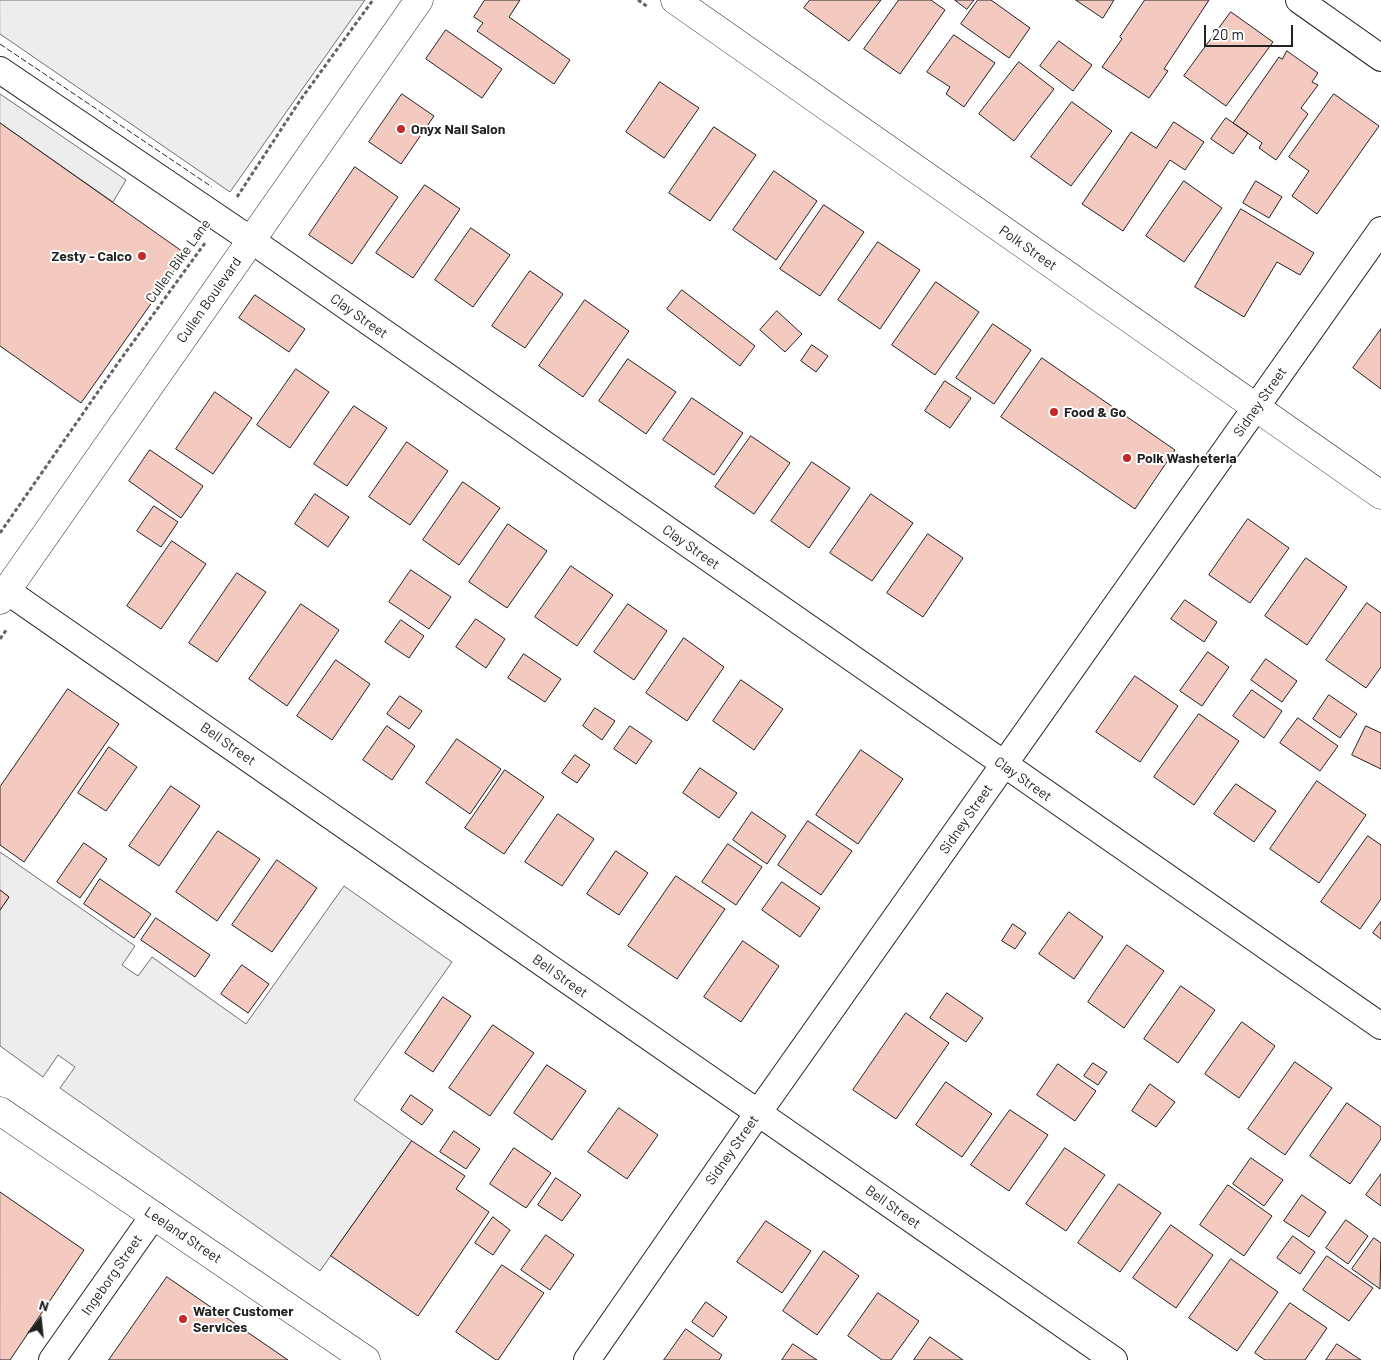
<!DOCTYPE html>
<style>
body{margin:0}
#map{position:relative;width:1381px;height:1360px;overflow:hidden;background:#fff;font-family:Barlow,sans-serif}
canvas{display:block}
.north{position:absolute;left:15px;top:1295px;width:50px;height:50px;-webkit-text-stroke:4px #fff;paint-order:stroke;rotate:16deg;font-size:14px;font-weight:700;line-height:20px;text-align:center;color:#222}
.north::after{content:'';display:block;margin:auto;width:18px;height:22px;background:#222;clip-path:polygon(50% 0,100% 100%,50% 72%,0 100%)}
.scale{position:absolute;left:1204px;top:25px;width:89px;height:22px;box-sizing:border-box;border:2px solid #222;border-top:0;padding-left:6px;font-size:15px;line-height:18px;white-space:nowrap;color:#222;-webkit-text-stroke:4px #fff;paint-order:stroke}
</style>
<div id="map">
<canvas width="1381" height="1360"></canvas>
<div class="north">N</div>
<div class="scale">20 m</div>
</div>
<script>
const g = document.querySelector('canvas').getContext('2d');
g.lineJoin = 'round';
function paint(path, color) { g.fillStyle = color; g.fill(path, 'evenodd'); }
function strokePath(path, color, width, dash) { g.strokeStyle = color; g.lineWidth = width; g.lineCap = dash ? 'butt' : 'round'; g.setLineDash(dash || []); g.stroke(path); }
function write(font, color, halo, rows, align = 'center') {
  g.font = font + ' Barlow,sans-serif'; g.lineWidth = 4; g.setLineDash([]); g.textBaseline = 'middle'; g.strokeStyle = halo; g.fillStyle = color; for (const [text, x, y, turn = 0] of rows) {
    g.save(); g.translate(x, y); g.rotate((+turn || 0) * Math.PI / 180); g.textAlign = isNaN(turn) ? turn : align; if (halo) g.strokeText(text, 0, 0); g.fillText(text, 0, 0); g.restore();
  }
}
const parking = new Path2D(`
 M0,0H365L230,192L0,34Z
 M0,94L126,180L113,202L0,123Z
 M0,852L135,946L122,965L138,976L152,957L246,1024L344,886L452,962L354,1100L412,1141L320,1271L60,1088L75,1067L58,1055L43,1077L0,1046V910L9,897L0,890Z`);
paint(parking, '#ededed');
strokePath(parking, '#6f6f6f', 1);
const building = new Path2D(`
 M485,0H520L509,17L570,60L554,84L477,31L483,23L474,17Z
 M810,0H881L849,41L804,8Z
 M899,0H931L945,10L900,74L864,49Z
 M955,0H974L967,9Z
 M978,0H991L1030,28L1009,58L961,24Z
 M1076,0H1114L1103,18Z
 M1145,0H1209L1164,69L1168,71L1149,98L1102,67L1122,39L1120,37Z
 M1231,12L1273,42L1226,106L1184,76Z
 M446,30L502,69L482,98L426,59Z
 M954,35L995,63L964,107L946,94L950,87L927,72Z
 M1059,41L1092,65L1073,91L1040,66Z
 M1287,51L1318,73L1312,82L1318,85L1301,108L1308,114L1276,160L1259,148L1262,143L1233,123L1279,57L1282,59Z
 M1019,62L1054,89L1014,141L979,114Z
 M660,82L699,108L664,158L626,132Z
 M402,94L434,116L401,164L369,142Z
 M1334,94L1379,126L1317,214L1292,196L1309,171L1289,157Z
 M1072,102L1112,131L1071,186L1031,157Z
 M1226,118L1248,133L1233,154L1211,139Z
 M1174,122L1204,142L1185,170L1170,160L1123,231L1082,204L1131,132L1156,148Z
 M0,123L186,254L81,403L0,346Z
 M714,127L756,155L710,221L669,193Z
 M355,167L398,197L352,264L309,235Z
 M774,171L817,201L776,260L733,230Z
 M1184,181L1222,208L1184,262L1146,236Z
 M1256,181L1282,197L1269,218L1243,203Z
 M425,185L460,209L413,278L376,253Z
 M824,205L864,232L820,296L780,269Z
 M1241,209L1314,253L1300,275L1277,262L1244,317L1195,287Z
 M471,228L510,255L473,307L435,280Z
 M878,242L920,270L880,329L838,300Z
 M530,271L563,294L525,348L492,326Z
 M936,282L979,312L935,375L892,345Z
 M682,290L755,346L740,366L667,309Z
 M255,295L305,329L289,352L239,318Z
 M585,300L629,331L583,397L539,366Z
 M777,311L802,334L785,352L760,330Z
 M993,324L1031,350L994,404L956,378Z
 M1381,329V389L1353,368Z
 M812,345L828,356L816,372L801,361Z
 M1042,358L1175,450L1135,509L1001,417Z
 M628,359L676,392L646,434L599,401Z
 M296,369L329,392L290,448L257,425Z
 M945,381L971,398L950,428L925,411Z
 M215,392L252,418L213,474L176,449Z
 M692,398L743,433L714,475L663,440Z
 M354,406L387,428L347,486L314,464Z
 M751,436L790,463L754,514L715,487Z
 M407,442L448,471L410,525L369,497Z
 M150,450L203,486L181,518L129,481Z
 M812,462L850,488L809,548L771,521Z
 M463,482L500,508L459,565L423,540Z
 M315,494L349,517L328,547L295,524Z
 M871,494L913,523L872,581L830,553Z
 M154,506L178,522L161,547L137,531Z
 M1248,519L1289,548L1250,603L1209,575Z
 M508,524L547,551L507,608L469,582Z
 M928,534L963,558L923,617L887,593Z
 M172,541L206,564L161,629L127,606Z
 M1306,558L1347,587L1307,645L1265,616Z
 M571,566L613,595L577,646L535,617Z
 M411,570L451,597L429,629L389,602Z
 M237,573L266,592L217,662L189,643Z
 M1185,600L1217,622L1204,642L1171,619Z
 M1367,603L1381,613V667L1366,688L1326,660Z
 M301,604L339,630L287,706L249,679Z
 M628,604L667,631L634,680L594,652Z
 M476,619L505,639L486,668L456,647Z
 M401,620L424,636L409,658L385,642Z
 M684,638L724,667L687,721L646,693Z
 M1208,652L1229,667L1202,706L1180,691Z
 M524,654L561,679L545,702L508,678Z
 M1266,659L1297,681L1282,702L1251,680Z
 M336,660L370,684L332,740L297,716Z
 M1135,676L1178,706L1140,762L1096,732Z
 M741,680L783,709L754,750L713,721Z
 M68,689L119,724L24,862L0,845V787Z
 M1252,690L1282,711L1264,738L1233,716Z
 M1329,695L1357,714L1340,738L1313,719Z
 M400,696L422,711L409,729L387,714Z
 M595,708L615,721L602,740L583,726Z
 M1199,714L1239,741L1194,805L1154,777Z
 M1298,718L1338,746L1320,771L1280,743Z
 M387,726L415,746L392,780L363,760Z
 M630,726L652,741L636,764L614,749Z
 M1366,726L1381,733V769L1352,755Z
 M457,739L501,769L470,814L426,783Z
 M109,747L137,767L106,811L78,793Z
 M861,750L903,779L858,844L816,815Z
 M575,755L590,765L577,783L562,773Z
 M700,768L737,793L719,818L683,793Z
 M505,770L544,797L504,854L465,828Z
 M1317,781L1366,815L1319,883L1270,849Z
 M1236,784L1276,811L1254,842L1214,814Z
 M171,786L200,806L159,866L129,846Z
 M752,812L786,836L767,864L733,840Z
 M558,814L594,839L562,886L525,862Z
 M808,821L852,851L821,895L778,865Z
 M218,831L260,859L217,921L176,892Z
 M1368,836L1381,845V899L1360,929L1321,902Z
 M84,843L107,859L80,898L57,882Z
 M728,844L762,867L736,905L702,882Z
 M616,851L648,873L619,915L587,894Z
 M277,860L317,888L272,952L232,925Z
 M676,876L725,909L677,979L628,946Z
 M100,879L151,914L134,938L84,904Z
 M782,882L820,908L800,937L762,910Z
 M0,890L9,897L0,910Z
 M1069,912L1103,937L1074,979L1039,954Z
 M156,918L210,955L195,977L141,940Z
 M1381,922V939L1373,933Z
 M1013,924L1026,933L1015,949L1002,941Z
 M743,941L779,966L741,1022L704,997Z
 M1127,945L1164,971L1124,1028L1088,1002Z
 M242,965L269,984L248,1013L221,994Z
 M1181,986L1215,1010L1178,1063L1144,1039Z
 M947,993L983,1018L966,1042L930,1018Z
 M443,997L471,1016L433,1072L405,1053Z
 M906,1013L949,1043L896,1119L853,1090Z
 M1242,1022L1275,1046L1239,1098L1205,1074Z
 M493,1025L534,1053L490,1116L449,1088Z
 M1295,1062L1332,1088L1285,1155L1248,1129Z
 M1093,1063L1107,1072L1098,1085L1084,1076Z
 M1058,1064L1096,1091L1075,1121L1037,1095Z
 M547,1065L586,1091L552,1140L514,1113Z
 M946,1082L992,1114L962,1157L916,1125Z
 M1150,1084L1175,1102L1156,1127L1132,1111Z
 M411,1095L433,1110L422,1125L401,1110Z
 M1347,1103L1381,1127V1139L1350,1184L1310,1156Z
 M619,1108L658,1135L627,1179L588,1152Z
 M1010,1110L1048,1135L1009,1191L971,1165Z
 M454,1131L480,1149L466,1169L440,1152Z
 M412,1141L465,1176L456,1189L489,1212L418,1316L331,1256Z
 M514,1148L551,1173L526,1208L490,1184Z
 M1065,1148L1105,1175L1066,1231L1026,1204Z
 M1251,1158L1283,1180L1264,1206L1233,1184Z
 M1381,1174V1206L1366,1195Z
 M556,1178L581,1195L562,1221L538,1205Z
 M1119,1184L1161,1213L1120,1272L1078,1243Z
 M1228,1185L1272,1216L1244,1256L1200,1225Z
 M0,1192L84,1250L10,1360H0Z
 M1302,1195L1326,1212L1309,1237L1284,1221Z
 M493,1217L510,1230L493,1255L475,1243Z
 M1346,1220L1368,1236L1348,1264L1326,1248Z
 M766,1221L811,1251L782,1293L737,1262Z
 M1171,1225L1213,1255L1176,1308L1133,1278Z
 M546,1235L574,1255L550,1290L521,1270Z
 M1293,1236L1315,1252L1300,1274L1277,1258Z
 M1374,1238L1381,1243L1380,1289L1352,1269Z
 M824,1251L859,1276L817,1335L783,1311Z
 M1327,1256L1373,1288L1349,1321L1303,1290Z
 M1231,1259L1278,1292L1237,1351L1189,1318Z
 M502,1265L544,1293L498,1360H496L456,1332Z
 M167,1277L288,1360H109Z
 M878,1293L919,1321L891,1360H882L848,1336Z
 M706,1302L727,1317L713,1337L692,1322Z
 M1290,1303L1327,1328L1305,1360H1265L1255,1353Z
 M686,1329L722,1355L719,1360H664Z
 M930,1337L963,1360H914Z
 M793,1344L817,1360H782Z
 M1337,1344L1361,1360H1326Z`);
paint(building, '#f3c9c0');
strokePath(building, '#222', 1);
const street = new Path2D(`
 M1299,0L1381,58
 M0,70L251,240L1381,1026
 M7,591L1114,1360
 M52,1360L154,1215
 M587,1360L758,1113L1381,230`);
const secondary = new Path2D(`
 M675,0L1381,495
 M0,600L419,0
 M0,1111L366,1360`);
strokePath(street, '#222', 28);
strokePath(secondary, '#222', 29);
strokePath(new Path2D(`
 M638,0L648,7
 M237,197L301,99L373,0
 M0,533L118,363L205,243
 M0,639L7,629`), '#646464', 3, [4, 2.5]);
strokePath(street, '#fff', 26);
strokePath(secondary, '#fff', 28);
strokePath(new Path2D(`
 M0,44L212,187`), '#222', 1, [6, 2.5]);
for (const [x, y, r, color] of [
 [401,129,5,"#c62828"],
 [142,256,5,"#c62828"],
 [1054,412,5,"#c62828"],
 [1127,458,5,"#c62828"],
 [183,1319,5,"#c62828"]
]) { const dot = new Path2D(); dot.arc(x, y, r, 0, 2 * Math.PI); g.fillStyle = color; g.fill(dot); strokePath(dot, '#fff', 2); }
write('bold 14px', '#222', '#fff', [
 ["Onyx Nail Salon",411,129],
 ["Zesty - Calco",132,256,"right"],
 ["Food & Go",1064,412],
 ["Polk Washeteria",1137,458],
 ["Water Customer",193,1311],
 ["Services",193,1327]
], 'left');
write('14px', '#222', '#fff', [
 ["Polk Street",1028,248,35],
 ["Cullen Bike Lane",178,261,-54],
 ["Cullen Boulevard",209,300,-55],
 ["Clay Street",359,316,35],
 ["Sidney Street",1260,402,-55],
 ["Clay Street",691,547,35],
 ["Bell Street",228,744,35],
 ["Clay Street",1023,779,35],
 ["Sidney Street",966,819,-55],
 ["Bell Street",560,976,35],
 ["Sidney Street",732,1150,-55],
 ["Bell Street",893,1207,35],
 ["Leeland Street",183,1235,34],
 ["Ingeborg Street",112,1275,-55]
]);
</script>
